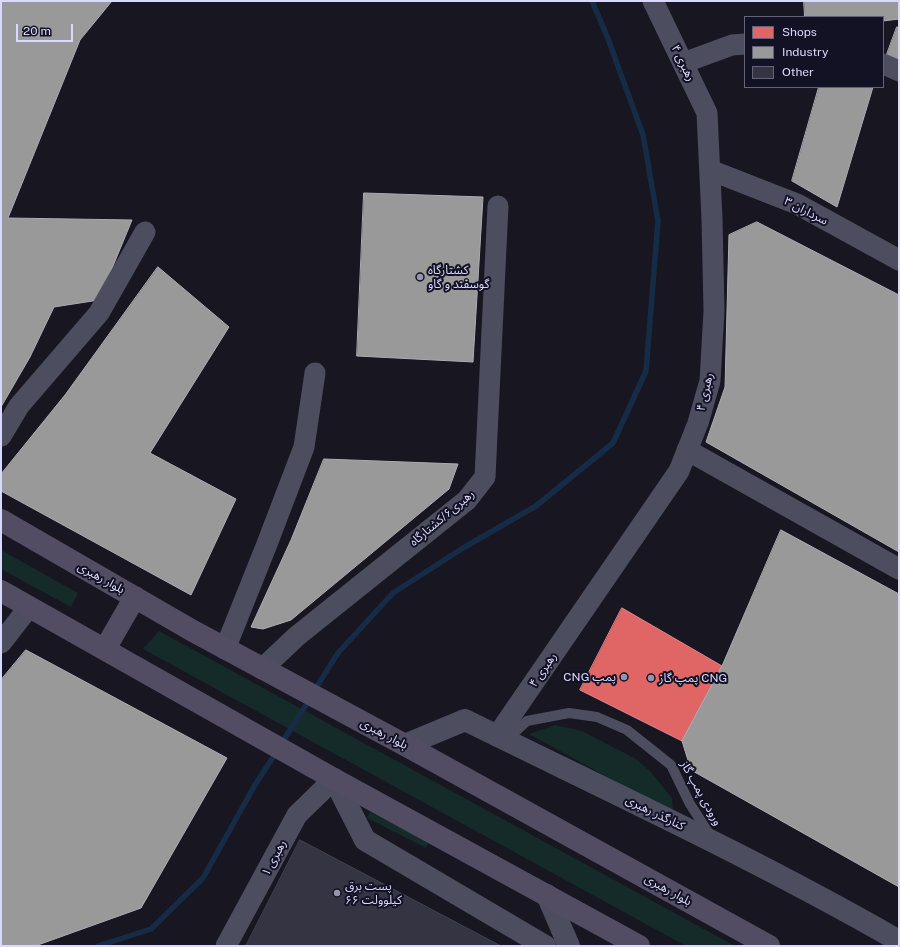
<!DOCTYPE html>
<meta charset="utf-8">
<style>
body{margin:0}
#map{position:relative;width:900px;height:947px;overflow:hidden;background:#171621;font-family:"Public Sans",sans-serif}
canvas{display:block}
.frame{position:absolute;inset:0;border:2px solid #dad9fb;pointer-events:none}
.legend{position:absolute;left:744px;top:16px;width:140px;height:72px;box-sizing:border-box;background:#131225;border:1px solid #63627b;margin:0;padding:5px 7px;list-style:none;font-size:12px;color:#dad9fb}
.legend li{display:flex;align-items:center;gap:8px;height:20px}
.legend b{width:20px;border:1px solid #63627b}
.scale{position:absolute;left:16px;top:24px;width:57px;height:18px;box-sizing:border-box;border:2px solid #dad9fb;border-top:0;padding-left:5px;font-size:12px;line-height:14px;white-space:nowrap;color:#dad9fb;-webkit-text-stroke:3px #131225;paint-order:stroke}
</style>
<div id="map">
<canvas width="900" height="947"></canvas>
<div class="frame"></div>
<ul class="legend">
<li><b style="height:11px;background:#e06666"></b>Shops</li>
<li><b style="height:11px;background:#999"></b>Industry</li>
<li><b style="height:11px;background:#353442"></b>Other</li>
</ul>
<div class="scale">20 m</div>
</div>
<script>
const g = document.querySelector('canvas').getContext('2d');
g.lineJoin = 'round';
function paint(path, color) { g.fillStyle = color; g.fill(path, 'evenodd'); }
function strokePath(path, color, width, dash) { g.strokeStyle = color; g.lineWidth = width; g.lineCap = dash ? 'butt' : 'round'; g.setLineDash(dash || []); g.stroke(path); }
function write(font, color, halo, rows, align = 'center') {
  g.font = font + ' "Public Sans","Noto Sans Arabic",sans-serif'; g.lineWidth = 4; g.setLineDash([]); g.textBaseline = 'middle'; g.strokeStyle = halo; g.fillStyle = color; for (const [text, x, y, turn = 0] of rows) {
    g.save(); g.translate(x, y); g.rotate((+turn || 0) * Math.PI / 180); g.textAlign = isNaN(turn) ? turn : align; if (halo) g.strokeText(text, 0, 0); g.fillText(text, 0, 0); g.restore();
  }
}
paint(new Path2D(`
 M1,550L78,593L71,607L1,569Z
 M159,631L735,946H686L143,649Z
 M555,725L582,731L636,759L651,772L672,798L673,813L529,734Z
 M370,812L429,842L426,848L367,818Z`), '#152b2a');
const shops = new Path2D(`
 M622,608L722,666L682,741L580,690Z`);
paint(shops, '#e06666');
strokePath(shops, '#de8893', 1);
const industry = new Path2D(`
 M1,1H112L80,40L8,218L132,220L99,300L54,307L30,357L1,407Z
 M804,1H899V19L883,21V17H805Z
 M897,27L899,28V62L886,57Z
 M819,87H873L837,207L792,181Z
 M364,193L483,197L473,362L357,356Z
 M757,222L899,295V552L706,442L725,387L729,235Z
 M158,267L229,327L150,453L236,499L191,595L1,491V474L65,395Z
 M324,459L458,464L449,489L291,620L263,629L251,627L291,540Z
 M781,530L899,594V887L691,770L682,741L722,666Z
 M26,650L227,758L141,908L35,946H1V680Z`);
paint(industry, '#999');
strokePath(industry, '#acacb6', 1);
strokePath(new Path2D(`
 M314,691L338,653L393,593L463,548L536,506L613,443L646,371L658,221L643,135L607,36L592,1
 M281,744L310,699
 M98,946L151,929L203,878L255,785L277,751`), '#162c46', 5.5);
const building = new Path2D(`
 M300,840L501,946H246Z`);
paint(building, '#353442');
strokePath(building, '#434253', 1);
strokePath(new Path2D(`
 M506,740L527,721L569,713L597,717L627,730L671,765L690,804L710,835`), '#4d4d60', 10);
strokePath(new Path2D(`
 M683,63L732,45L745,44
 M883,64L899,71
 M710,170L797,204L899,260
 M1,436L19,406L99,313L145,232
 M687,450L899,569
 M1,643L29,607
 M225,649L267,544L304,447L315,373
 M262,669L297,636L467,500L485,477L498,206
 M497,736L679,471L698,423L710,381L714,311L712,219L707,113L653,1
 M226,946L297,815L334,779`), '#4d4d60', 21);
strokePath(new Path2D(`
 M405,745L465,720C611,792 758,860 899,941
 M334,779L365,840L545,946
 M547,895L569,946`), '#4d4d60', 22);
strokePath(new Path2D(`
 M1,520L193,631L405,745L769,946
 M1,591L334,779L639,946
 M105,649L135,597`), '#534d64', 22);
for (const [x, y, r, color] of [
 [420,277,4,"#9695af"],
 [624,677,4,"#9695af"],
 [651,678,4,"#9695af"],
 [337,893,4,"#9695af"]
]) { const dot = new Path2D(); dot.arc(x, y, r, 0, 2 * Math.PI); g.fillStyle = color; g.fill(dot); strokePath(dot, '#131225', 1.5); }
write('12px', '#dad9fb', '#131225', [
 ["رهبری ۴",683,63,64],
 ["سرداران ۳",806,211,27],
 ["رهبری ۴",705,392,-77],
 ["رهبری۶/کشتارگاه",442,518,-40],
 ["بلوار رهبری",101,578,29],
 ["رهبری ۴",543,670,-56],
 ["بلوار رهبری",384,734,28],
 ["ورودی پمپ گاز",701,793,61],
 ["کنارگذر رهبری",655,813,26],
 ["رهبری ۱",274,858,-62],
 ["بلوار رهبری",668,890,29]
]);
write('12px', '#dad9fb', '#131225', [
 ["کشتارگاه",428,270],
 ["گوسفند و گاو",428,284],
 ["CNG پمپ",616,677,"right"],
 ["پمپ گاز CNG",659,678],
 ["پست برق",345,886],
 ["۶۶ کیلوولت",345,900]
], 'left');
</script>
